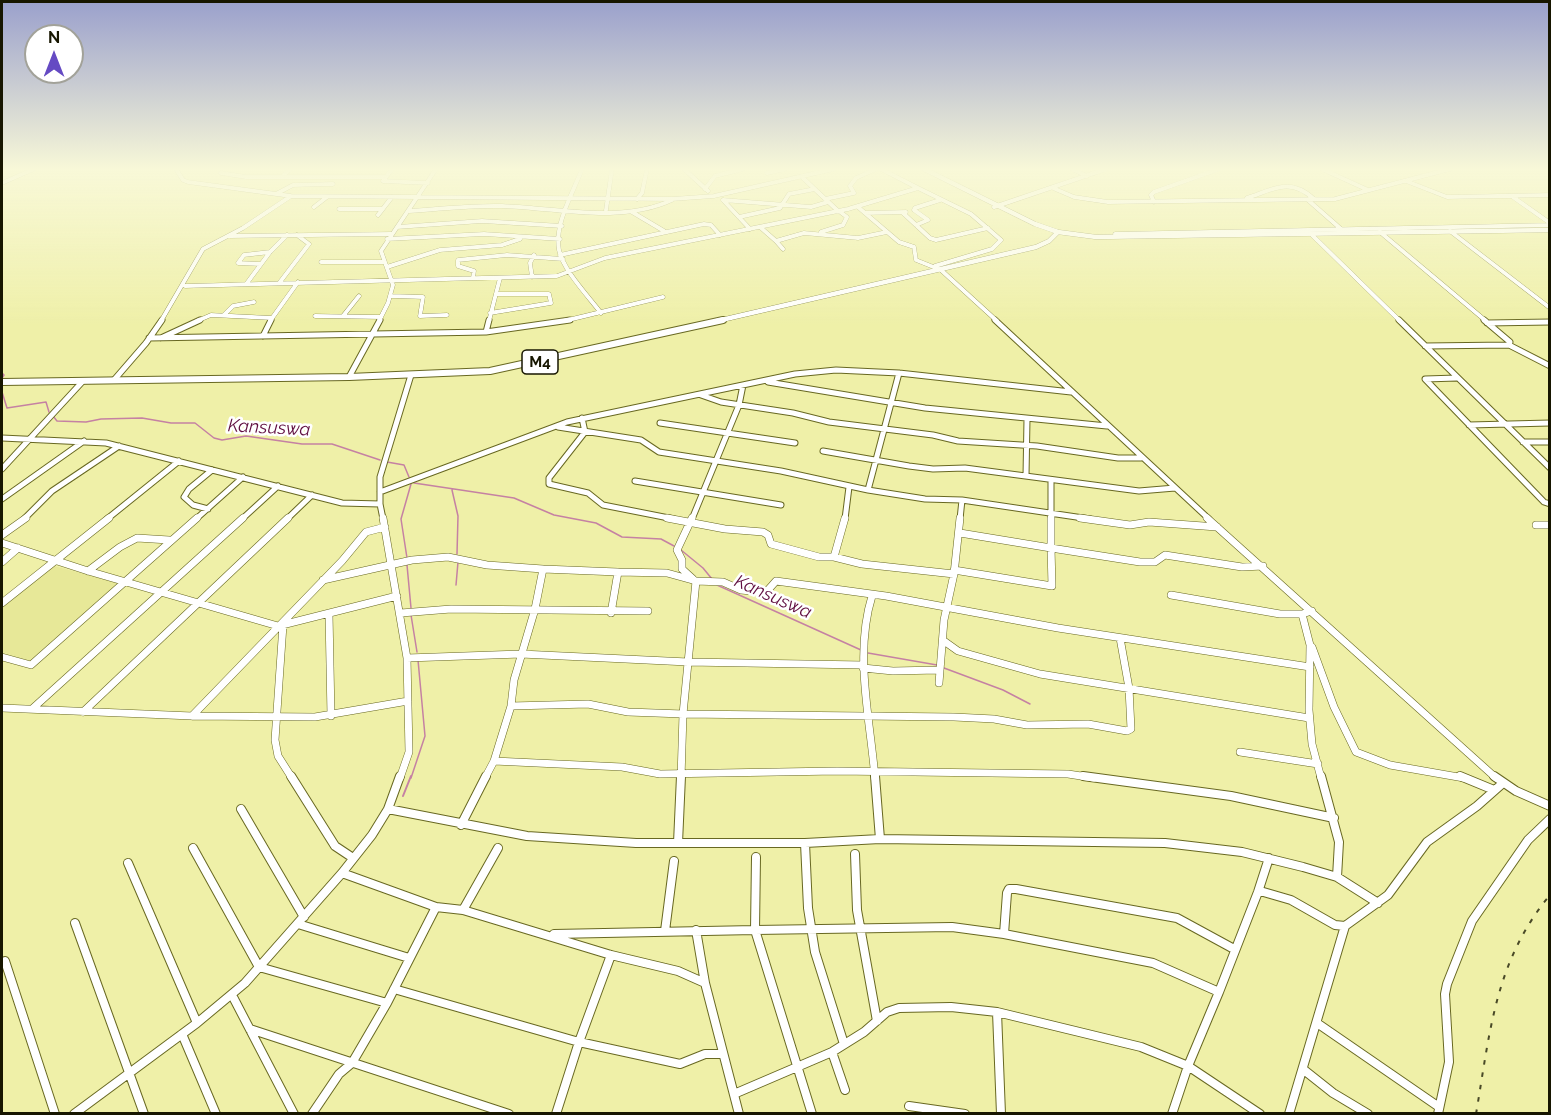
<!DOCTYPE html>
<style>
body{margin:0}
#map{position:relative;width:1551px;height:1115px;overflow:hidden;background:#eff0a8;font-family:Raleway,sans-serif}
canvas{display:block}
.frame{position:absolute;inset:0;border:3px solid #171600;pointer-events:none}
.north{position:absolute;left:24px;top:24px;width:60px;height:60px;box-sizing:border-box;background:#fff;border:2px solid #a2a299;border-radius:50%;rotate:0deg;font-size:16px;font-weight:700;line-height:24px;text-align:center;color:#171600}
.north::after{content:'';display:block;margin:auto;width:21px;height:27px;background:#654ac3;clip-path:polygon(50% 0,100% 100%,50% 72%,0 100%)}
</style>
<div id="map">
<canvas width="1551" height="1115"></canvas>
<div class="frame"></div>
<div class="north">N</div>
</div>
<script>
const g = document.querySelector('canvas').getContext('2d');
g.lineJoin = 'round';
function paint(path, color) { g.fillStyle = color; g.fill(path, 'evenodd'); }
function strokePath(path, color, width, dash) { g.strokeStyle = color; g.lineWidth = width; g.lineCap = dash ? 'butt' : 'round'; g.setLineDash(dash || []); g.stroke(path); }
function write(font, color, halo, rows, align = 'center') {
  g.font = font + ' Raleway,sans-serif'; g.lineWidth = 5; g.setLineDash([]); g.textBaseline = 'middle'; g.strokeStyle = halo; g.fillStyle = color; for (const [text, x, y, turn = 0] of rows) {
    g.save(); g.translate(x, y); g.rotate((+turn || 0) * Math.PI / 180); g.textAlign = isNaN(turn) ? turn : align; if (halo) g.strokeText(text, 0, 0); g.fillText(text, 0, 0); g.restore();
  }
}
paint(new Path2D(`
 M54,566L118,583L30,661L2,652V608Z`), '#e7e898');
strokePath(new Path2D(`
 M2,373L4,375L2,378
 M2,392L7,408L46,402L49,412
 M53,416L57,421L86,422L101,419L142,418L171,423H195L214,438L222,440L246,436L302,444H332L380,460
 M387,462L404,465L409,477
 M414,483L514,498L554,515L596,523L622,537L661,539L674,546
 M452,490L458,516L457,554
 M681,550L703,568L712,579
 M407,558L401,519L411,484
 M407,565L411,608
 M456,585L458,562
 M717,585L861,650
 M411,615L417,652
 M868,653L937,665
 M944,668L1003,690L1030,704
 M411,778L425,736L418,660`), '#c581a3', 1.5);
strokePath(new Path2D(`
 M403,796L411,776`), '#c581a3', 2);
const minorFar3 = new Path2D(`
 M176,169L183,180L188,182L291,196L672,199L714,196L834,169
 M392,169L383,181L428,183
 M582,169C573,193 554,224 559,250C563,270 589,297 601,313
 M684,169L708,191
 M1072,169L1087,176
 M1322,169L1368,190
 M221,173L246,177H385
 M767,173L785,169
 M283,176L290,169
 M803,178L838,211
 M1406,181L1447,197L1550,195
 M2,183L34,169
 M918,188L971,214L1001,240L992,249L935,266
 M1053,188L1074,197L1108,202L1335,199L1450,169
 M705,189L715,176L743,169
 M276,194L293,185L333,184
 M1513,197L1550,223
 M1247,198C1274,189 1290,177 1314,199
 M637,199L642,193L647,169
 M825,199L854,193L850,186L856,178L876,169
 M723,200L811,207L828,202
 M723,200L750,229
 M1308,200L1341,229
 M1154,202L1151,195L1154,192L1219,169
 M314,207L327,197
 M858,207L899,242L914,247L916,260L941,270L997,321
 M994,207L1106,169
 M339,209H383
 M606,210L612,169
 M409,211C440,209 471,205 502,206C557,208 620,224 672,200
 M632,212L664,231
 M865,213L906,212
 M903,213L930,238L936,240L988,228
 M378,215L392,197
 M739,217L780,208L789,194L815,189
 M916,225L928,220L914,210L915,208L940,200
 M397,227L482,221L562,226
 M760,227L776,241L804,233L858,238L887,232
 M1450,231L1550,308
 M821,232L843,225L847,217L839,211
 M1380,232L1486,321
 M1115,234L1550,225
 M1311,234L1400,321
 M230,236L391,234
 M387,239L484,234L560,239
 M776,241L783,249
 M560,255L704,224L711,225L720,235
 M321,262H385
 M260,264L238,263L244,255L270,252
 M387,267L440,250L502,245L520,239
 M532,277L530,263L534,255
 M473,278L474,271L458,266V260L507,255L563,259
 M280,282L309,244L297,235
 M247,283L270,252L287,235
 M185,286L557,276L605,258L848,209L918,188L881,169
 M392,296L423,297L420,316L447,315
 M490,313L551,303L549,294H497
 M224,315L233,306L254,302
 M315,316L381,317
 M343,316L359,296
 M161,321L203,249L243,228L291,196
 M197,321L211,315L272,318
 M270,321L298,282
 M379,321L388,303L393,285L381,251L436,169
 M489,321L500,278
 M564,321L663,297`);
const minorFar2 = new Path2D(`
 M995,320L1209,519
 M1399,320L1550,468
 M1487,323L1550,322
 M486,332L570,320
 M263,336L271,320
 M149,338L486,332L489,320
 M161,338L200,320
 M1509,345L1550,366
 M1425,346L1509,345L1510,342L1484,320
 M349,377L380,320
 M1457,378L1425,379L1544,502L1550,504
 M114,380L146,343L162,320
 M768,382L925,408L1107,426
 M701,395L721,402L793,413L829,422L933,435L958,441L1037,446L1118,458H1141
 M582,418L585,432L549,478V484L588,493L603,505L674,519
 M660,423L795,443
 M1469,425L1550,423
 M558,427L641,440L659,452L781,471L868,490L899,373
 M2,438L106,443L342,503L380,504
 M1523,442H1550
 M823,451L909,466L933,469L965,468L1139,491L1175,488
 M2,469L83,381
 M1026,476L1027,419
 M1051,480V519
 M635,481L781,505
 M868,490L925,499L962,500L1090,519
 M380,492L567,422L795,374L836,370L899,373L1071,392
 M2,499L84,441
 M208,509L193,505L184,497L189,489L212,470
 M24,519L52,491L119,446
 M107,519L179,461
 M196,519L243,477
 M242,519L278,486
 M287,519L312,495
 M383,519L380,504V477L411,375
 M692,519L739,405L743,385
 M845,519L849,487
 M960,519L962,500`);
const minorFar1 = new Path2D(`
 M383,518L407,658L409,752L400,778
 M667,518L725,529L763,532L768,535L771,544L819,557H834L862,564L954,574
 M692,518L677,550L682,560V569L693,579
 M1051,518V548L1140,562H1155L1165,555L1242,567L1263,566
 M1080,518L1130,525L1149,522L1217,527
 M1207,518L1496,778
 M1536,525H1550
 M2,535L26,518
 M2,543L88,571L278,626L397,596
 M834,557L845,518
 M2,562L18,548
 M543,569L618,572L611,613
 M954,570L1052,586L1051,548L960,533
 M88,571L120,547L137,538L169,540
 M618,572L667,573L696,581L723,582L741,590L761,592L768,590L776,581L886,596L1058,628L1310,667
 M323,580L412,560L448,557L487,565L543,569L535,609L514,680L511,706L494,761L485,778
 M1171,595L1280,614H1302
 M872,596C854,654 870,718 875,778
 M2,603L109,518
 M1312,611L1302,614L1310,645L1309,710L1312,744L1321,778
 M401,613L451,609L648,611
 M329,614L331,716
 M283,625L275,740L278,756L292,778
 M944,641L958,651L1040,674L1309,718
 M1312,647L1334,707L1356,752L1390,765L1464,778
 M2,657L31,665L197,518
 M407,658L521,654L688,662L863,665
 M863,668L893,671L938,670
 M939,683L944,620L954,574L960,518
 M511,706L588,704L628,712L683,714L954,717L994,719L1027,725L1088,724L1127,731L1131,729L1129,688L1120,638
 M2,708L192,716L315,717L408,701
 M32,709L243,518
 M83,712L288,518
 M192,716L342,561L366,532L385,527
 M1240,752L1318,764
 M494,761L622,767L660,774L837,771L1068,774L1094,778
 M681,778L683,714L696,581`);
const minor = new Path2D(`
 M291,776L335,846L353,858
 M875,776L880,839
 M1083,776L1231,796L1334,818
 M1321,776L1339,842L1337,877
 M1460,776L1494,790
 M1494,776L1516,791L1550,806
 M241,809L304,917
 M388,809L527,836L636,843H805L880,839L1165,843L1242,852L1303,867L1337,877L1378,903
 M461,825L486,776
 M678,843L681,776
 M805,843L808,908L815,952L844,1044
 M193,848L259,967L387,1003
 M855,854L857,910L877,1021
 M756,857L755,930L952,927L1004,934L1153,963L1219,992L1258,892L1269,858
 M128,863L197,1023
 M342,873L436,907L463,910L611,955L678,971L705,983L739,1114
 M1260,891L1291,900L1335,925L1345,926L1289,1114
 M463,910L498,848
 M75,923L144,1114
 M298,924L409,958
 M1345,926L1388,895L1427,842L1477,806L1503,783
 M696,930L705,983
 M665,931L674,861
 M554,934L755,930L812,1114
 M1004,934L1007,893L1009,889H1016L1177,918L1234,949
 M5,961L55,1114
 M394,989L579,1042L680,1064L705,1054H722
 M232,995L294,1114
 M997,1012L1001,1114
 M1317,1023L1439,1107
 M250,1029L509,1114
 M182,1034L216,1114
 M832,1052L845,1090
 M1304,1070L1333,1093L1368,1114
 M734,1094L832,1052L864,1032L887,1012L899,1008L951,1007L997,1012L1141,1047L1188,1066L1219,992
 M909,1106L965,1114
 M74,1114L197,1023L245,983L342,873L372,835L388,809L400,776
 M312,1114L339,1074L352,1063L387,1003L436,907
 M556,1114L579,1042L611,955
 M1172,1114L1188,1066L1260,1114
 M1438,1114L1449,1062L1445,994L1447,984L1472,921L1528,840L1550,819`);
const majorFar1 = new Path2D(`
 M924,169L1035,224L1058,232L1096,237L1550,230
 M717,321L1036,247L1049,241L1058,232`);
const major = new Path2D(`
 M2,382L349,377L490,371L723,320`);
strokePath(minorFar3, '#686822', 4.5);
strokePath(minorFar2, '#686822', 7);
strokePath(minorFar1, '#686822', 8);
strokePath(minor, '#686822', 10);
strokePath(majorFar1, '#686822', 5);
strokePath(major, '#686822', 8);
strokePath(minorFar3, '#fff', 4);
strokePath(minorFar2, '#fff', 5);
strokePath(minorFar1, '#fff', 7);
strokePath(minor, '#fff', 8);
strokePath(majorFar1, '#fff', 4.5);
strokePath(major, '#fff', 6);
strokePath(new Path2D(`
 M1476,1114C1490,1032 1495,961 1550,895`), '#494927', 2, [4.5, 8]);
const sky = g.createLinearGradient(0, 0, 0, 326);
sky.addColorStop(0, '#9aa0cc');
sky.addColorStop(0.52, '#f8f8d8');
sky.addColorStop(1, '#f8f8d800');
g.fillStyle = sky;
g.fillRect(0, 0, 1551, 326);
for (const [x, y, w] of [
 [540,362,36]
]) { const box = new Path2D(); box.roundRect(x - w / 2, y - 12, w, 24, 4.5); g.fillStyle = '#fff'; g.fill(box); strokePath(box, '#171600', 1.5); }
write('bold 15px', '#171600', null, [
 ["M4",540,362]
]);
write('italic 18px', '#5f0d3f', '#fff', [
 ["Kansuswa",269,428,3],
 ["Kansuswa",773,597,24]
]);
</script>
